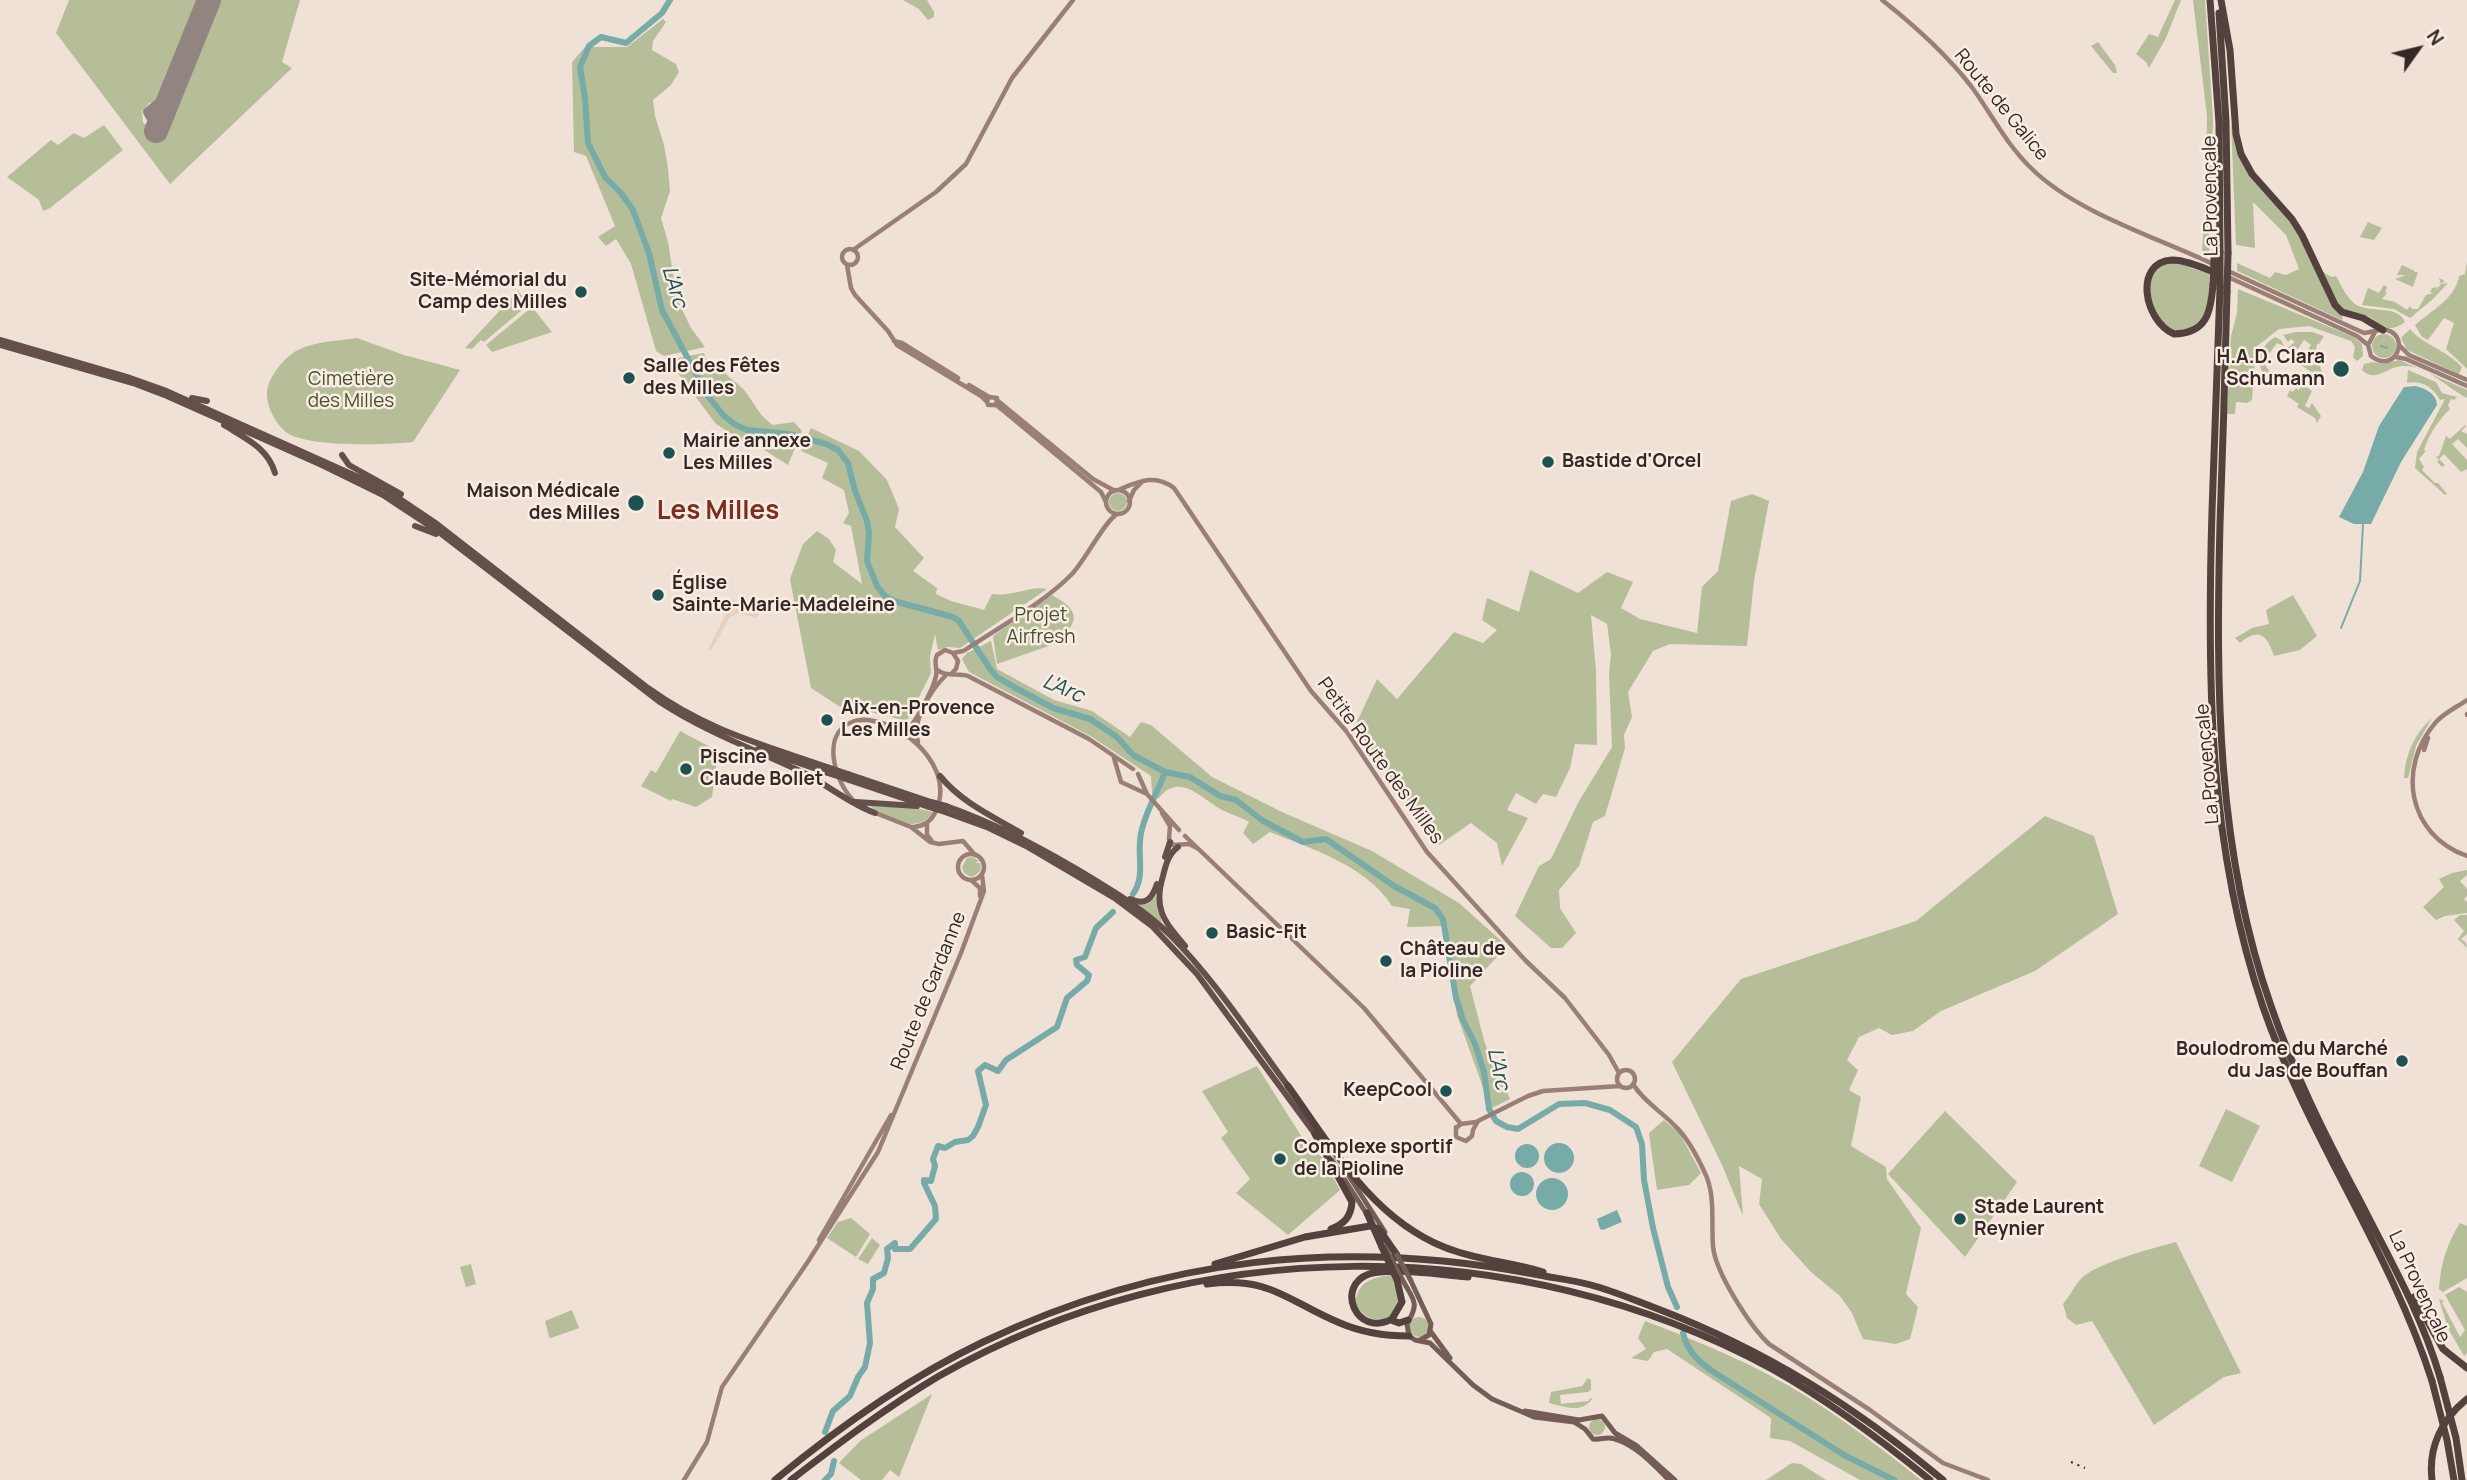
<!DOCTYPE html>
<meta charset="utf-8">
<style>
body{margin:0}
#map{position:relative;width:2467px;height:1480px;overflow:hidden;background:#f0e1d7;font-family:Manrope,sans-serif}
canvas{display:block}
.north{position:absolute;left:2383px;top:14px;width:70px;height:70px;-webkit-text-stroke:5px #f8ece3;paint-order:stroke;rotate:56deg;font-size:19px;font-weight:700;line-height:28px;text-align:center;color:#332825}
.north::after{content:'';display:block;margin:auto;width:24px;height:32px;background:#332825;clip-path:polygon(50% 0,100% 100%,50% 72%,0 100%)}
</style>
<div id="map">
<canvas width="2467" height="1480"></canvas>
<div class="north">N</div>
</div>
<script>
const g = document.querySelector('canvas').getContext('2d');
g.lineJoin = 'round';
function paint(path, color) { g.fillStyle = color; g.fill(path, 'evenodd'); }
function strokePath(path, color, width, dash) { g.strokeStyle = color; g.lineWidth = width; g.lineCap = dash ? 'butt' : 'round'; g.setLineDash(dash || []); g.stroke(path); }
function write(font, color, halo, rows, align = 'center') {
  g.font = font + ' Manrope,sans-serif'; g.lineWidth = 5; g.setLineDash([]); g.textBaseline = 'middle'; g.strokeStyle = halo; g.fillStyle = color; for (const [text, x, y, turn = 0] of rows) {
    g.save(); g.translate(x, y); g.rotate((+turn || 0) * Math.PI / 180); g.textAlign = isNaN(turn) ? turn : align; if (halo) g.strokeText(text, 0, 0); g.fillText(text, 0, 0); g.restore();
  }
}
paint(new Path2D(`
 M69,0H200L160,101L149,103L142,111L143,123L164,134L218,0H300L282,62L292,68L170,184L56,33Z
 M903,0H927L934,12V17L928,20L919,9Z
 M2175,0H2181L2166,38L2149,68L2146,62L2136,54L2149,34L2158,37Z
 M2193,0H2205L2213,118L2209,257L2202,254L2206,185L2207,116Z
 M663,19L666,22L653,41L652,50L676,64L679,72L671,85L653,100L655,116L664,145L668,168L670,191L661,218L668,242L673,274L679,303L691,328L705,347L664,356L656,351L631,264L616,239L606,246L598,237L615,226L586,156L574,152L572,62L585,47H627Z
 M2098,42L2115,65L2117,73H2113L2091,46Z
 M2231,123L2238,151L2293,224L2333,305L2343,317L2342,320L2237,271V263L2270,278L2275,272L2286,275L2299,269L2286,235L2253,202L2255,248L2236,245Z
 M104,125L123,150L50,208L43,211L39,200L7,177L51,140L58,145L74,133L84,138Z
 M2368,222L2382,228L2374,240L2360,237Z
 M2174,262L2209,274C2209,299 2212,319 2186,329C2179,332 2171,331 2165,327C2152,316 2141,280 2158,268C2162,265 2169,263 2174,262Z
 M2467,262V369L2446,349L2454,323L2444,318L2428,340L2422,337L2415,325C2431,311 2456,298 2459,276L2465,274Z
 M2402,265L2415,271L2414,272H2418L2413,287L2395,279L2406,275H2397Z
 M2321,271L2332,277L2336,276C2341,285 2347,298 2355,304C2370,314 2398,304 2405,322C2384,337 2380,320 2365,315C2355,312 2347,314 2339,306C2331,297 2326,282 2321,271Z
 M2439,278L2445,281L2441,284L2448,283L2432,300L2410,318L2394,309L2362,305L2368,288L2379,293L2384,285L2387,287L2385,292L2387,293L2382,299L2395,302L2407,310L2410,306L2412,309H2418L2426,295L2433,293L2430,292L2432,288L2438,287L2434,293L2441,284Z
 M2238,289L2354,337L2362,344L2363,356L2357,361L2353,357L2355,347L2351,341L2309,326L2279,329L2256,347L2252,400L2247,403L2236,402L2235,414H2227L2231,336L2237,313Z
 M518,291L529,304L484,342L481,340L472,349L465,348Z
 M532,307L552,332L492,352L486,345Z
 M2410,329C2423,345 2447,350 2462,367L2459,374L2407,350L2401,338Z
 M2295,332H2312L2324,336L2319,344H2317L2316,350H2308L2311,345L2304,340L2295,353L2312,366L2314,364L2320,366L2323,377L2320,378L2288,356L2291,351L2287,348L2295,342L2291,339L2288,342L2283,335Z
 M2372 346a12 12 0 1 1 24 0a12 12 0 1 1-24 0Z
 M2275,337L2281,340L2284,346L2277,343L2263,362L2272,375L2267,379C2254,363 2258,348 2275,337Z
 M357,338L404,355L460,370L413,442C385,445 312,447 289,434C277,427 266,407 267,392C268,377 285,356 298,350C316,341 338,341 357,338Z
 M704,353L711,373L723,370C729,379 737,382 744,390C755,403 757,414 773,425L794,422L802,431L788,465L755,444L744,442L716,424L668,360Z
 M2399,360L2467,390V398C2447,388 2427,365 2403,366C2387,366 2376,384 2362,370L2364,364L2373,362L2383,364Z
 M2408,370L2436,382L2442,393L2457,397L2454,400L2451,399L2448,405L2450,409C2438,421 2429,434 2424,450L2426,451L2419,459L2424,467L2422,470L2435,483H2438L2447,494L2445,495L2415,468L2417,452L2445,399L2440,400C2433,387 2421,380 2407,383Z
 M2302,384L2312,391L2305,406L2309,408L2312,403L2321,416L2317,423L2315,418L2297,407L2299,404L2287,396L2290,390L2293,392L2296,388L2299,390Z
 M2465,425L2466,426L2461,431L2467,434V448L2458,439L2452,444L2467,460V469L2461,472L2444,454L2439,459L2445,465L2442,467L2437,462L2439,460L2436,457L2439,456L2446,436L2450,439Z
 M811,428L859,451L887,480L899,509L895,527L924,558L913,571L937,588L936,594L951,601L984,610L992,594C1014,597 1030,585 1047,589L960,648L947,647L938,650L935,634L930,656L931,673L907,721L858,709L848,712L811,688L790,579L803,544L817,531L829,539L836,550L833,562L862,584L851,526L843,523L849,513L844,490L822,478L828,463L801,451Z
 M1109 502a9 9 0 1 1 18 0a9 9 0 1 1-18 0Z
 M1752,494L1769,501L1754,581L1747,646L1670,644L1653,651L1628,692L1632,717L1624,735L1625,748L1605,816L1593,822L1579,866L1559,890L1560,908L1576,933L1562,948H1551L1515,916L1539,866L1551,859L1579,801L1612,747L1609,674L1611,654L1607,624L1591,615L1596,671L1597,745L1575,744L1570,768L1556,797L1543,794L1536,804L1516,793L1507,810L1528,818L1502,866L1497,843L1471,823L1439,845L1383,768L1355,726L1377,679L1397,699L1454,632L1483,643L1497,630L1482,620L1487,598L1519,612L1530,570L1578,593L1607,572L1633,582L1621,608L1640,619L1697,633L1702,587L1718,571L1731,501Z
 M1052,595C1073,607 1084,617 1061,638L1063,641L997,664L993,636Z
 M2293,595L2317,636L2300,650L2274,656C2267,635 2259,627 2240,643L2235,638L2252,628L2269,624L2266,610Z
 M991,641L997,669L1054,700L1092,711L1130,737L1141,722L1151,725L1212,777L1282,812L1372,851L1459,903L1507,946L1470,986L1485,1044L1510,1099L1488,1110L1485,1093L1457,1015L1443,926L1407,927L1410,909L1392,906C1367,866 1312,849 1270,832L1253,844L1243,833L1249,822C1241,817 1233,815 1224,811C1202,800 1180,770 1158,799L1152,793L1151,776L1092,737L969,672L962,659L967,653Z
 M2432,718L2416,746L2408,778H2404C2405,754 2415,733 2432,718Z
 M680,731L718,751L712,797L696,807L672,799L671,801L641,786L651,770L656,773Z
 M870,806L916,808L933,812C918,835 887,820 870,806Z
 M2045,816L2094,836L2118,914L2035,971L1941,1011L1913,1031L1892,1035L1879,1028L1859,1037L1847,1060L1858,1070L1849,1090L1861,1097L1851,1146L1886,1167L1887,1179L1921,1228L1906,1294L1918,1307L1910,1339L1896,1344L1863,1339L1852,1313L1840,1296L1811,1272L1781,1239L1759,1204L1762,1179L1739,1166L1743,1216L1722,1165L1672,1062L1741,979L1916,921Z
 M972,857L979,861L975,863H980C983,871 977,875 971,877L964,873L962,867L967,858Z
 M2467,870V875L2460,881L2467,889V896L2464,899L2467,902V913L2445,916L2436,920L2423,907L2444,887L2439,879L2452,873Z
 M1156,896L1162,924L1138,905L1149,903Z
 M2460,915H2467V934L2461,939L2466,943L2467,948L2458,939L2464,931L2454,920Z
 M1257,1066L1303,1139L1312,1140L1340,1190L1288,1235L1236,1193L1250,1179L1221,1138L1228,1132L1202,1091Z
 M2226,1109L2260,1126L2232,1182L2199,1166Z
 M1945,1111L2017,1182L1965,1257L1888,1174Z
 M1664,1120L1680,1134L1701,1173L1689,1185L1657,1190L1649,1133Z
 M851,1218L870,1234L856,1257L827,1238L838,1222Z
 M2460,1223L2467,1226V1278L2443,1292L2439,1289C2440,1266 2447,1243 2460,1223Z
 M872,1238L880,1245L868,1264L858,1259Z
 M2176,1242L2241,1373L2224,1377L2154,1425L2092,1321L2076,1325L2067,1318L2063,1304C2070,1296 2073,1288 2079,1281C2091,1264 2154,1248 2176,1242Z
 M471,1264L476,1284L466,1287L460,1267Z
 M1391,1275L1400,1301L1391,1316C1375,1324 1364,1318 1355,1304C1358,1281 1371,1278 1391,1275Z
 M2459,1287L2467,1292V1353L2464,1356L2448,1328L2439,1299L2444,1301L2442,1303L2460,1337L2465,1330L2445,1295Z
 M572,1310L579,1328L551,1338L549,1337L545,1321Z
 M1409 1327a10 10 0 1 1 20 0a10 10 0 1 1-20 0Z
 M1645,1321C1701,1342 1758,1366 1809,1398C1848,1423 1885,1451 1921,1480H1860L1790,1441L1770,1438L1771,1418L1667,1349L1654,1352L1648,1361L1631,1358L1646,1349L1638,1338Z
 M1588,1378L1591,1380V1390L1588,1392L1560,1395L1561,1404L1589,1401V1399L1593,1398C1582,1414 1566,1407 1549,1403L1551,1392L1582,1386Z
 M932,1394L899,1477L890,1470L882,1480H861L839,1463L860,1441Z
 M1589 1427a8 8 0 1 1 16 0a8 8 0 1 1-16 0Z
 M1792,1463L1801,1464L1826,1480H1766Z`), '#b5be98');
paint(new Path2D(`
 M733,599L748,609L759,600L764,606L756,618L739,613L730,617L711,651L708,649Z`), '#e7d1be');
paint(new Path2D(`
 M2415,386C2425,388 2437,394 2437,405L2401,462L2371,524H2354L2339,517L2363,472L2379,426L2404,387Z
 M1544 1158a15 15 0 1 1 30 0a15 15 0 1 1-30 0Z
 M1515 1156a12 12 0 1 1 24 0a12 12 0 1 1-24 0Z
 M1510 1184a12 12 0 1 1 24 0a12 12 0 1 1-24 0Z
 M1536 1194a16 16 0 1 1 32 0a16 16 0 1 1-32 0Z
 M1617,1210L1622,1222L1603,1230L1600,1229L1597,1219Z`), '#77aba8');
strokePath(new Path2D(`
 M2381,346L2387,348
 M2341,628L2360,581L2363,524`), '#77aba8', 2);
strokePath(new Path2D(`
 M670,0L662,13L626,43L601,37L589,46L580,67L585,99L588,143L605,177L621,193L633,210L649,253L662,310L708,396L723,415L734,424L747,430L789,434L826,444L838,450L848,463L855,491L867,521L869,533L867,561L877,586L884,595L894,601L953,617L959,621L990,669L997,677L1014,687L1053,708L1090,719L1117,737L1133,755L1165,772L1190,777L1220,796L1236,800L1263,821L1303,842L1326,839L1394,886L1435,908L1443,919L1456,998L1463,1020L1475,1044L1484,1072L1489,1109L1496,1121L1507,1127L1518,1129L1559,1104L1585,1103L1610,1110L1636,1127L1642,1144L1644,1180L1653,1228L1668,1287L1677,1307
 M1133,894C1147,874 1135,852 1142,829C1147,809 1158,791 1165,772
 M1683,1333C1687,1351 1698,1361 1712,1371L1844,1455L1894,1480
 M825,1432L833,1411L850,1396L858,1377L865,1367L870,1343L867,1303L873,1289V1279L884,1273L888,1258L887,1249L895,1243V1249H910L936,1219L935,1206L924,1183V1180L931,1181L935,1166L933,1159L938,1146L945,1148L955,1142L968,1140L973,1136L978,1127L986,1105L978,1071L985,1065L998,1071L1006,1060L1057,1027L1067,998L1087,981L1089,975L1077,965L1076,960L1085,957L1096,928L1113,912
 M825,1480L831,1474L834,1461`), '#77aba8', 6);
strokePath(new Path2D(`
 M168,104L169,113L164,120L157,121L152,119L148,112L171,94`), '#92847e', 10);
strokePath(new Path2D(`
 M156,131L209,0`), '#92847e', 24);
strokePath(new Path2D(`
 M1882,0C1914,25 1946,54 1971,86C1991,113 2006,144 2031,168C2076,213 2157,237 2215,265
 M842 257a8 8 0 1 1 16 0a8 8 0 1 1-16 0Z
 M853,250L936,192L966,164L1012,78L1073,0
 M847,265L851,288L855,295L888,331L897,345L981,396L987,402
 M2226,270L2364,333C2372,332 2380,329 2387,330C2411,337 2395,375 2371,356L2368,345L2375,332
 M2228,277L2357,336L2368,345
 M894,341L902,343L958,378
 M2400,346L2409,355L2467,380
 M2396,357L2406,359L2467,386
 M969,385L989,397
 M998,401L1093,479L1115,491
 M996,405L997,398L989,397L987,401L988,405H996L1005,412L1101,492L1106,502
 M1118,490C1138,482 1155,473 1174,488L1311,691L1347,732L1427,852L1525,960L1565,998L1609,1055L1619,1073
 M1106 502a12 12 0 1 1 24 0a12 12 0 1 1-24 0Z
 M1129,501L1134,490L1141,483
 M965,650C998,628 1045,602 1072,574C1086,559 1104,522 1117,514
 M936,669C945,677 957,673 968,676L1089,739L1133,769
 M952,673L956,669L958,661L953,653
 M2467,700C2457,707 2444,713 2436,722C2396,768 2408,835 2467,856
 M2467,715V714
 M902,731H907C916,721 933,690 936,676C938,668 933,663 937,655L945,650L953,653L963,651
 M918,742C911,721 931,690 946,675
 M2424,750L2428,738
 M1114,758L1121,782L1147,794
 M1138,774L1147,794L1179,830
 M854,801C835,783 820,734 852,722C860,718 870,720 879,722C915,733 953,771 936,811C931,822 922,827 911,827
 M873,812L911,827L930,842L939,844L963,841L975,855
 M1162,813L1170,826L1169,839L1173,845L1189,844L1197,848
 M927,823V835L931,840
 M1185,836L1364,1008L1461,1124
 M958 867a13 13 0 1 1 26 0a13 13 0 1 1-26 0Z
 M972,881L980,888V896
 M1617 1079a9 9 0 1 1 18 0a9 9 0 1 1-18 0Z
 M1633,1084C1643,1101 1662,1112 1675,1126C1688,1138 1697,1156 1704,1171C1716,1194 1711,1221 1713,1246C1715,1272 1750,1326 1769,1344L1870,1410L1943,1463L1988,1480
 M1456,1127V1137L1466,1141L1472,1136L1473,1130L1478,1121
 M1456,1128L1461,1124L1476,1122L1528,1096L1543,1091L1620,1086
 M819,1240L891,1115
 M684,1480L707,1442L722,1387L807,1263L878,1152L961,953L984,891L982,875`), '#9a7f76', 4.5);
strokePath(new Path2D(`
 M1332,1160L1368,1216
 M1347,1173L1385,1232
 M1402,1279C1414,1301 1420,1302 1407,1324L1409,1336L1415,1340L1430,1343L1473,1385L1492,1399L1534,1417L1574,1422L1585,1429L1593,1439C1601,1440 1607,1436 1615,1439C1636,1445 1654,1465 1669,1480
 M1410,1279L1431,1324L1429,1335L1420,1340
 M1431,1332L1450,1358
 M1525,1411L1579,1420L1602,1416L1615,1433L1637,1446L1675,1480`), '#745d57', 5);
strokePath(new Path2D(`
 M0,340L130,378L164,390L385,489L437,524L648,688C706,730 761,744 827,767
 M0,345L133,383L167,396L324,466L383,495L439,532L660,702C704,731 753,749 800,771C827,784 846,802 875,813
 M192,398L207,401
 M224,425C245,438 268,448 275,473
 M342,455L349,465L401,494
 M415,526L436,534
 M758,749L828,773
 M848,774L931,802
 M940,776C961,802 992,816 1021,833
 M849,780L929,807
 M856,802L917,806
 M946,806C992,822 1033,844 1075,868C1108,888 1143,908 1170,935C1215,980 1251,1036 1288,1086
 M945,812L989,828L1026,846L1116,899L1152,926L1197,974L1315,1134
 M1178,847C1168,855 1166,864 1163,876C1153,909 1164,921 1185,946
 M1165,857L1170,842
 M1130,899C1146,906 1152,899 1157,884`), '#644f4a', 6);
strokePath(new Path2D(`
 M2210,0L2219,123L2220,252
 M2221,0L2230,50L2236,134L2241,154L2252,174L2292,219L2302,235L2335,305L2342,312L2363,318L2383,330
 M2219,13L2226,121L2228,253
 M2213,284C2211,312 2207,333 2174,334C2143,320 2134,262 2172,260C2187,260 2205,269 2219,274
 M2220,288C2217,362 2215,437 2212,511C2207,678 2208,846 2263,1007C2308,1137 2390,1250 2432,1381
 M2227,292C2225,369 2223,447 2220,524C2216,687 2216,850 2271,1006C2294,1073 2325,1135 2358,1197C2388,1256 2421,1313 2440,1377
 M1288,1086C1331,1146 1372,1218 1444,1247C1475,1260 1510,1262 1543,1272
 M1315,1134L1352,1202C1351,1217 1344,1224 1331,1229
 M1367,1213L1382,1247
 M1215,1264L1305,1237L1370,1226L1379,1229L1397,1255
 M1397,1280L1402,1302L1392,1319C1356,1338 1335,1286 1369,1274C1389,1267 1445,1275 1468,1277
 M1207,1284C1271,1276 1287,1301 1340,1323C1363,1333 1384,1336 1409,1336
 M2414,1297L2443,1349L2467,1368
 M1391,1320L1399,1323L1408,1320
 M775,1480C839,1427 908,1378 983,1342C1161,1257 1342,1238 1534,1274C1553,1278 1573,1280 1591,1285C1614,1291 1636,1301 1658,1309C1765,1350 1855,1406 1943,1480
 M791,1480C839,1443 887,1407 939,1376C1192,1232 1516,1230 1772,1369C1829,1401 1880,1439 1930,1480
 M2432,1480C2428,1447 2442,1419 2467,1399`), '#53413d', 7);
strokePath(new Path2D(`
 M2071,1462L2085,1468`), '#332825', 2, [2, 5]);
strokePath(new Path2D(`
 M1385,1247L1402,1279
 M1397,1255L1410,1279`), '#745d57', 5);
strokePath(new Path2D(`
 M827,767L848,774
 M828,773L849,780
 M931,802L946,806
 M929,807L945,812`), '#644f4a', 6);
strokePath(new Path2D(`
 M2213,284L2214,258
 M2220,288V252
 M2227,292L2228,253
 M1382,1247L1397,1280
 M2440,1377L2456,1438L2462,1480
 M2432,1381L2447,1440L2454,1480`), '#53413d', 7);
for (const [x, y, r, color] of [
 [581,292,7,"#1d5250"],
 [2341,369,9,"#1d5250"],
 [629,378,7,"#1d5250"],
 [669,453,7,"#1d5250"],
 [1548,462,7,"#1d5250"],
 [636,503,9,"#1d5250"],
 [658,595,7,"#1d5250"],
 [827,720,7,"#1d5250"],
 [686,769,7,"#1d5250"],
 [1212,933,7,"#1d5250"],
 [1386,961,7,"#1d5250"],
 [2402,1061,7,"#1d5250"],
 [1446,1091,7,"#1d5250"],
 [1280,1159,7,"#1d5250"],
 [1960,1219,7,"#1d5250"]
]) { const dot = new Path2D(); dot.arc(x, y, r, 0, 2 * Math.PI); g.fillStyle = color; g.fill(dot); strokePath(dot, '#f8ece3', 2.5); }
write('19px', '#332825', '#f8ece3', [
 ["Route de Galice",2001,105,51],
 ["La Provençale",2211,196,-91],
 ["Petite Route des Milles",1380,761,54],
 ["La Provençale",2208,764,-95],
 ["Route de Gardanne",929,991,-68],
 ["La Provençale",2419,1287,65]
]);
write('bold 19px', '#332825', '#f8ece3', [
 ["Site-Mémorial du",567,281,"right"],
 ["Camp des Milles",567,303,"right"],
 ["H.A.D. Clara",2325,358,"right"],
 ["Schumann",2325,380,"right"],
 ["Salle des Fêtes",643,367],
 ["des Milles",643,389],
 ["Mairie annexe",683,442],
 ["Les Milles",683,464],
 ["Bastide d'Orcel",1562,462],
 ["Maison Médicale",620,492,"right"],
 ["des Milles",620,514,"right"],
 ["Église",672,584],
 ["Sainte-Marie-Madeleine",672,606],
 ["Aix-en-Provence",841,709],
 ["Les Milles",841,731],
 ["Piscine",700,758],
 ["Claude Bollet",700,780],
 ["Basic-Fit",1226,933],
 ["Château de",1400,950],
 ["la Pioline",1400,972],
 ["Boulodrome du Marché",2388,1050,"right"],
 ["du Jas de Bouffan",2388,1072,"right"],
 ["KeepCool",1432,1091,"right"],
 ["Complexe sportif",1294,1148],
 ["de la Pioline",1294,1170],
 ["Stade Laurent",1974,1208],
 ["Reynier",1974,1230]
], 'left');
write('19px', '#46502a', '#f8ece3', [
 ["Cimetière",351,380],
 ["des Milles",351,402],
 ["Projet",1041,616],
 ["Airfresh",1041,638]
]);
write('italic 21px', '#1d5250', '#f8ece3', [
 ["L'Arc",674,287,73],
 ["L'Arc",1063,689,23],
 ["L'Arc",1498,1069,78]
]);
write('bold 26px', '#7e2d21', '#f8ece3', [
 ["Les Milles",718,512]
]);
</script>
